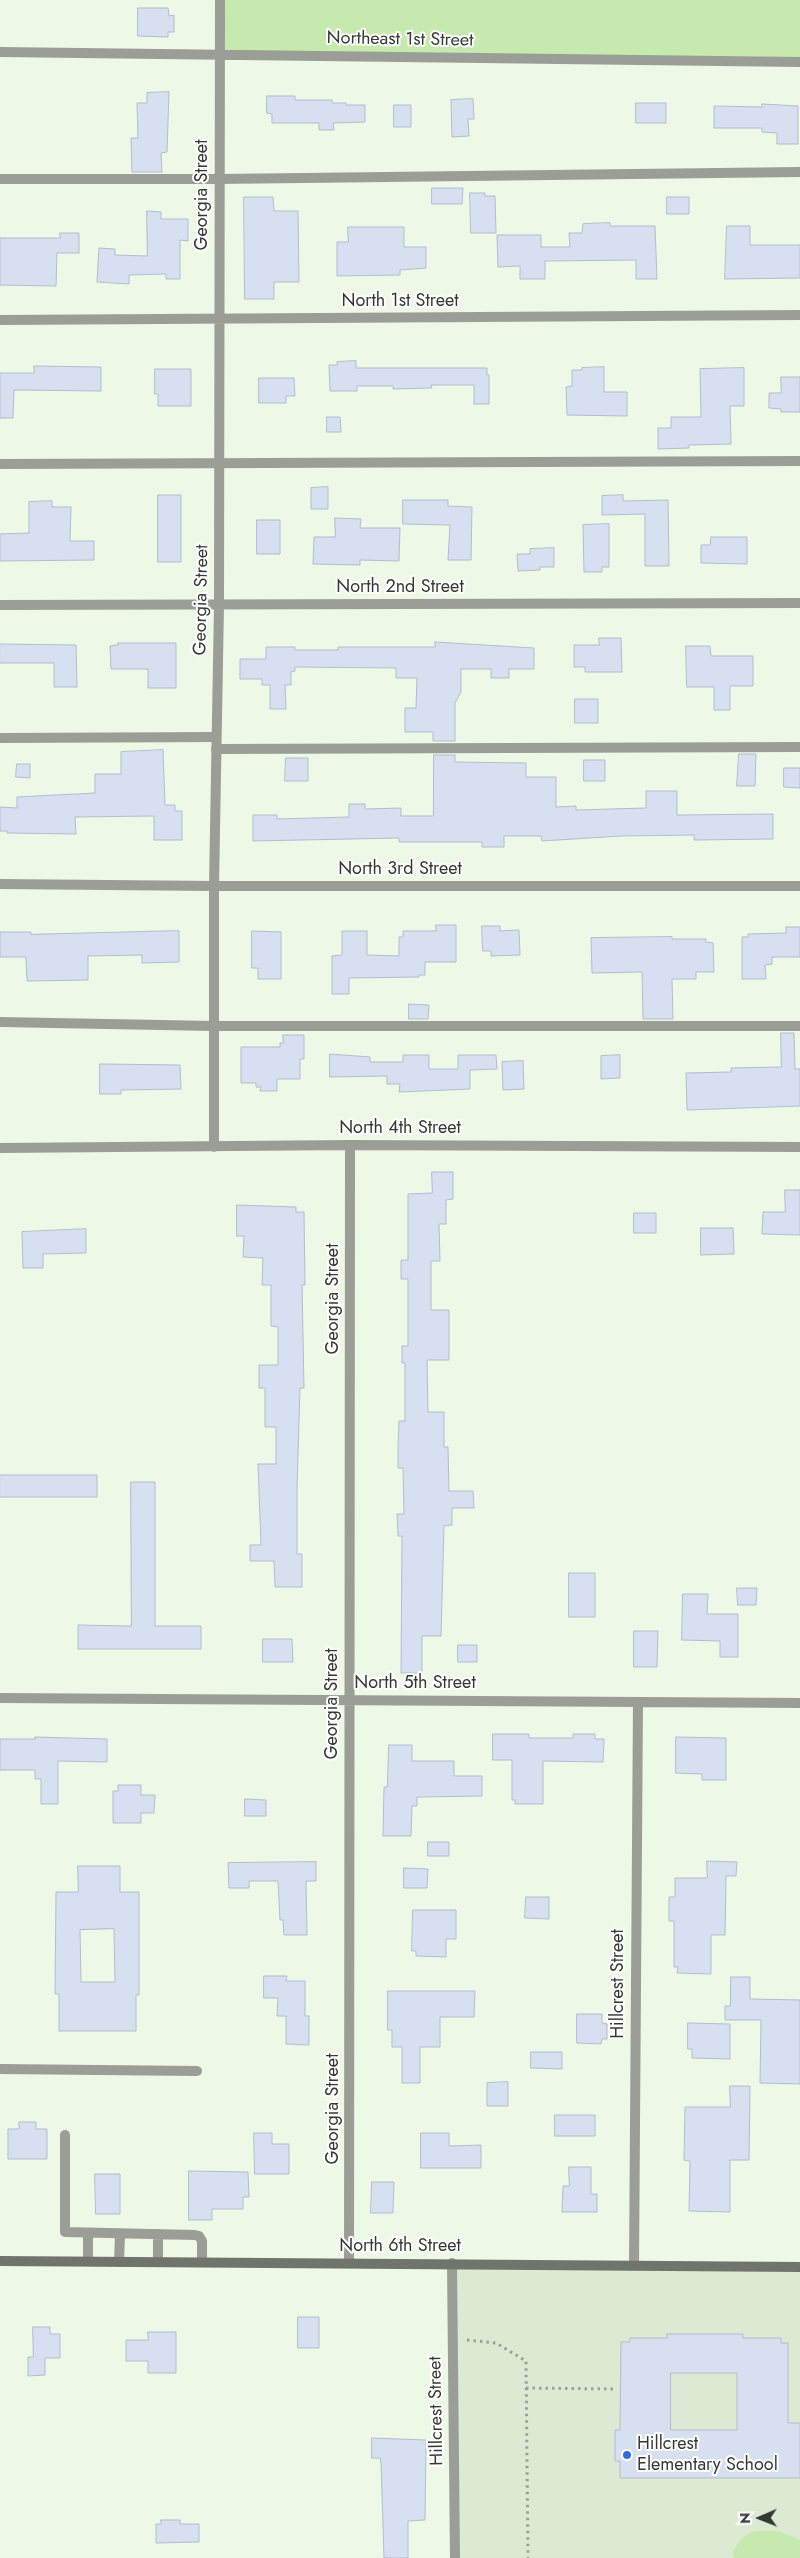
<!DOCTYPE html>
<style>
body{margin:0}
#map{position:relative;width:800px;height:2558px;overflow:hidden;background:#edf8e7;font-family:Jost,sans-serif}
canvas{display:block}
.north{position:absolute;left:735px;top:2493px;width:50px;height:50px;-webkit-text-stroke:4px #fff;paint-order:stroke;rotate:269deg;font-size:14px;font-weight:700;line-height:20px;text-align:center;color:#353933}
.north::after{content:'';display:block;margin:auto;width:18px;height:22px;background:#353933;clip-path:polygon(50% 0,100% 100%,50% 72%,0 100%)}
</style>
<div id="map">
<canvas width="800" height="2558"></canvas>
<div class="north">N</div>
</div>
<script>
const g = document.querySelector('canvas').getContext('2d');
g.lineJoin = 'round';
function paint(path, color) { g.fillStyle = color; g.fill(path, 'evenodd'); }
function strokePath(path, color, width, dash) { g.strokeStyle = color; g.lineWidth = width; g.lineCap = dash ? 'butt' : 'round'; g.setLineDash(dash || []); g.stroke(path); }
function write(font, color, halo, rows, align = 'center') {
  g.font = font + ' Jost,sans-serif'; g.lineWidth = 4; g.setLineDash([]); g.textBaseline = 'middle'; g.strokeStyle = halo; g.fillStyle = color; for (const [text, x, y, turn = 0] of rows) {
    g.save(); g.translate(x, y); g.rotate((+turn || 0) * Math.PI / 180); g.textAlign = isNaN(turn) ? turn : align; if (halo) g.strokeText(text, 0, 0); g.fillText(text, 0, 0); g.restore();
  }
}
paint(new Path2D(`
 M452,2263L800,2267V2558H455Z`), '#dcead3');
paint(new Path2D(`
 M218,0H800V63L218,54Z
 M754,2531H779L800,2540V2558H734L733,2551L742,2538Z`), '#c6eaae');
const building = new Path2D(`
 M138,8H168L169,16L174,15V32H168V37L138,36Z
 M169,92L167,152L161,153L162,172H132L131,138H138L137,103H147V93Z
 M267,96H295V100H332V103H346V105H365V122L333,123L334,130H319V123H272V114L267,113Z
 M473,99L474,119H468L469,136L452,137L451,100Z
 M636,103H666V123H636Z
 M762,104L798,106V144H777V133L762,132V128H714V106L762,107Z
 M394,105H411V127H394Z
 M432,188H463L462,204H432Z
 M470,193H485V196H495L496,233H471Z
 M244,197H273L274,211H298L299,282H274V299H245Z
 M667,197H689V214H667Z
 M147,211L161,212V219H188V241L180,240V279H166V274L129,275V284L97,282L99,248L115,249V255L147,256Z
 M610,223V226H655L657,279H636V260L545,261V279H520V266L498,267L497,235H541V247H570L569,233H582L583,224Z
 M727,226H750V245H800V278L725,279Z
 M348,227H404V247H426V268L400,270V275L337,276V242H348Z
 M60,233H79V253H57L56,286L0,285V238H60Z
 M356,361V368H487V375H489V404H474V385H431L432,388L393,389V386H357V391H330L329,365H337V362Z
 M34,366L101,367V391L14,390L13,418H0V373H34Z
 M604,367V392H627V416L567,415L566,387L572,386V370H582V368Z
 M744,368V406H730L731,444L689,445V448L658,449V428H671V417H701L700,369Z
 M155,369H191V406H158V394H155Z
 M781,377H800V412H781V409L769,408V393H781Z
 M259,378H294L295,396H286V403H259Z
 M327,417H340L341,432H327Z
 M328,487V509H311V488Z
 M158,495H181V562H158Z
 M623,495V501L668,500L669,566H645V514L602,515V496Z
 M403,500H448V506L472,507L471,560H448L450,525L403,524Z
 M52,501V507H71L70,541H94V560L0,561V534L29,533V502Z
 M335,518L361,519L360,528H400L399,561L360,560V565L313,564L314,537H335Z
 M257,520H280V554H257Z
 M609,524V567H602V572H584L583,525Z
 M711,537H747V564L701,563V545H710Z
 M554,548V567H540V570L518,571L517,554H530V549Z
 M599,638H621L622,672H585V667H574V645H599Z
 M435,642L534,648V669H509V678H491V669H461V692L455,703V741H433V732H405V708H416L417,678H396V668L295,667V671L291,672V685H285L286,709H270V685H262V679H240V659H266V647H295V650H338V647H435Z
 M118,643H176V688H148V669H111L110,646L118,645Z
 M0,644L76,645L77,687H54V663H0Z
 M686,646H710L711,656H753V686H730V710H714V687H687Z
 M575,699H598V723H575Z
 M163,750L165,805H175V811H182V840H154V816L75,817L76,834L7,833V831H0V807L17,808V797L95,793V774H121V752Z
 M739,754H756L755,786H737Z
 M434,755H455V762L526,763V777H556V807L576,806V810L646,808V791H677V815L773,814V839L694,840V835L621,836L542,841L541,836H504V847H482V842H399V838L253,841V815H277V819L349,817V804H365V809L401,808V816H433Z
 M286,758H308V781H285Z
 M584,760H605V781H584Z
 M17,764H30V778L16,777Z
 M784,768H800V788L784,787Z
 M436,925H456V962H425V975H419V977L349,978V994H332V956L342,955V931H367V955L399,956V937H403V931H436Z
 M482,926H500V931L519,930L520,955L491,956V951H483Z
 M786,927H800V957H772V964L765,965L766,979H742V937H748V934L786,933Z
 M179,931V962L142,963V955L88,956V980L27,981L26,957H0V932H31V934Z
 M252,931L281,932V979H258V968H252Z
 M672,937V939H706V942L713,943L714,972H696V979H672L673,1019H643L642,972L592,973L591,938Z
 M409,1004L429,1005L428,1019H409Z
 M781,1033H794L795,1069H800V1106L687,1110L686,1073L731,1072V1068L781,1067Z
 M283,1035H304V1059H300V1079H277V1091H260L261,1087H256V1083H241V1047H280V1043H283Z
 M330,1054L370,1057V1062H403V1055H429V1069H458V1055H496L497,1069L470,1070V1089L399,1092L400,1084H387V1076L330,1077Z
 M620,1055V1078L601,1079V1056Z
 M523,1061L524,1089L503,1090L502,1062Z
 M100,1064L180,1065L181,1089L121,1090V1094H100Z
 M432,1172H453V1199L446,1200V1224H439L440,1261H431V1310H449V1360H427L428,1412H444V1447H448L449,1491H473L474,1508H452V1525L444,1526L441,1636H422V1673H401L402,1536H398L397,1514H404L403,1468H398V1447L399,1421H405V1363H402V1346H408V1279H401V1260H408V1194L432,1193Z
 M785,1190H800V1235L762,1234L763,1212H785Z
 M237,1205L296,1207V1212H304L305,1285H302L304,1388H300L297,1488V1554H302V1587H275L274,1561H250V1545H261L258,1464H276V1427H265V1388H259V1365H278V1327L271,1326V1285H262L263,1258L243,1257L244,1236H237Z
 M634,1213H656V1233H634Z
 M701,1228H733L734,1254L701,1255Z
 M86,1229V1253L43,1254V1268H23L22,1232Z
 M0,1475H97V1497H0Z
 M131,1482H155V1626H201V1649H78V1625L131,1626Z
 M569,1573H595V1617H569Z
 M737,1588H757L756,1605H738Z
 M683,1594H708L707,1614H738V1657H720V1641L682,1640Z
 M634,1631H658L657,1667H634Z
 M263,1639H292L293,1662H263Z
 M458,1645H477V1662H458Z
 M493,1734H529V1738H573V1734H595V1739H604L603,1762L543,1761V1804H515V1800H512V1760H493Z
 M35,1737L107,1739V1762L58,1761V1804H41V1779H35V1770H0V1739H35Z
 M676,1737L726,1738V1780H702V1774L676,1773Z
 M389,1745H412V1761H454V1776H482V1796L417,1797V1806H412L411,1836H383L384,1787H387Z
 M118,1785H141V1795H155L154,1813H141V1823H113V1791H118Z
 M245,1799L266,1800V1816H245Z
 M428,1842H449V1856H428Z
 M707,1861L737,1862L736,1876H726L725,1935H711V1974L677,1973L678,1967H674V1921H669V1897H675V1878H707Z
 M316,1862V1881H306L307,1935H284L283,1920H280L278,1881H249V1888H229L228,1863Z
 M78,1866H120V1892H139V1995H136V2031H59V1994H55L56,1892H78ZM114,1929L115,1982H81L80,1930Z
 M404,1868L428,1869L427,1888H404Z
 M526,1897H549V1919L525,1918Z
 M413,1910H456V1939H446V1957L416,1956V1951H412Z
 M264,1976H287L286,1981H305V2016H309V2045L286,2044V2016H277L278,1998H264Z
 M731,1977H750V1999L800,2000V2084L760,2083L761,2020H725V2006H730Z
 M388,1991H475L474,2017H440V2047H420V2083H402V2047H392V2030H388Z
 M577,2014H602V2023L607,2024V2039H602L601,2044L577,2043Z
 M688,2023L730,2024V2059L692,2058V2049H688Z
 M531,2052H562V2069L531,2068Z
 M508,2082V2106H487V2083Z
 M730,2086H750L749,2160H730V2212L689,2211L690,2161L684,2160L685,2107H730Z
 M555,2115H595V2136H555Z
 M19,2122H36V2129H47V2159H8V2129H19Z
 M254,2133H272V2144H289V2174H255Z
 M421,2133H449V2146L481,2145V2168H421Z
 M569,2167H591V2194H597V2212H562L563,2186H569Z
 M189,2171L248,2172L249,2197H243V2209H212V2220H189Z
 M95,2174H120V2214H96Z
 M372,2182H394L393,2213H371Z
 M298,2317H319V2348H298Z
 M33,2327H50V2334H60V2358H45V2375L28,2376V2357H33Z
 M148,2332H176V2373H148V2361H126V2340H148Z
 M667,2334H743V2338H781V2343H788V2423H800V2478H620V2461H615V2430H620L621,2342H630V2338H667ZM671,2373H737V2430H671Z
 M372,2438L426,2440L425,2520L408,2521V2558H384L381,2463L380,2458H372Z
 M161,2520H180V2524H199V2542L156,2543V2524H161Z`);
paint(building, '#d7e0f1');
strokePath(building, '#b3bccc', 1);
strokePath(new Path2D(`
 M467,2340L496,2343L526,2361L528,2558
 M526,2388L616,2389`), '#9aa296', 3, [2.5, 4]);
strokePath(new Path2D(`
 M0,179H219L800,172
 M0,464L800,461
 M0,738L216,737
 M216,749L800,747
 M0,1022L214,1026H800
 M0,2069L197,2071
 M65,2135V2232L195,2235L199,2236L202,2241V2262
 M88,2233V2261
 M158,2234V2262
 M119,2262L120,2234`), '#9a9e97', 10);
strokePath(new Path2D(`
 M0,52L800,62
 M0,320L800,315
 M0,605L800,603
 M0,884L214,886H800
 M214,1147V886L219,605L220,0
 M0,1148L350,1145L800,1147
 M0,1698L800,1703
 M349,2263L350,1145
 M452,2263L455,2558
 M634,2265L638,1702`), '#9a9e97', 10);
strokePath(new Path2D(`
 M0,2261L800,2267`), '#6f756c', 10);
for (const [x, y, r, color] of [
 [627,2455,5,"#2f6ddb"]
]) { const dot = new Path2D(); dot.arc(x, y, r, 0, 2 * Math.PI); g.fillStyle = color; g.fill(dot); strokePath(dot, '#fff', 2); }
write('18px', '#353933', '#fff', [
 ["Northeast 1st Street",400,40,1],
 ["Georgia Street",203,195,-90],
 ["North 1st Street",400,302],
 ["North 2nd Street",400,588],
 ["Georgia Street",202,600,-89],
 ["North 3rd Street",400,870],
 ["North 4th Street",400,1129],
 ["Georgia Street",334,1299,-90],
 ["North 5th Street",415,1684],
 ["Georgia Street",333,1704,-90],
 ["Hillcrest Street",619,1984,-90],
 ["Georgia Street",334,2109,-90],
 ["North 6th Street",400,2247],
 ["Hillcrest Street",437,2411,-91]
]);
write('18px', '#353933', '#fff', [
 ["Hillcrest",637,2445],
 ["Elementary School",637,2466]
], 'left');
</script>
